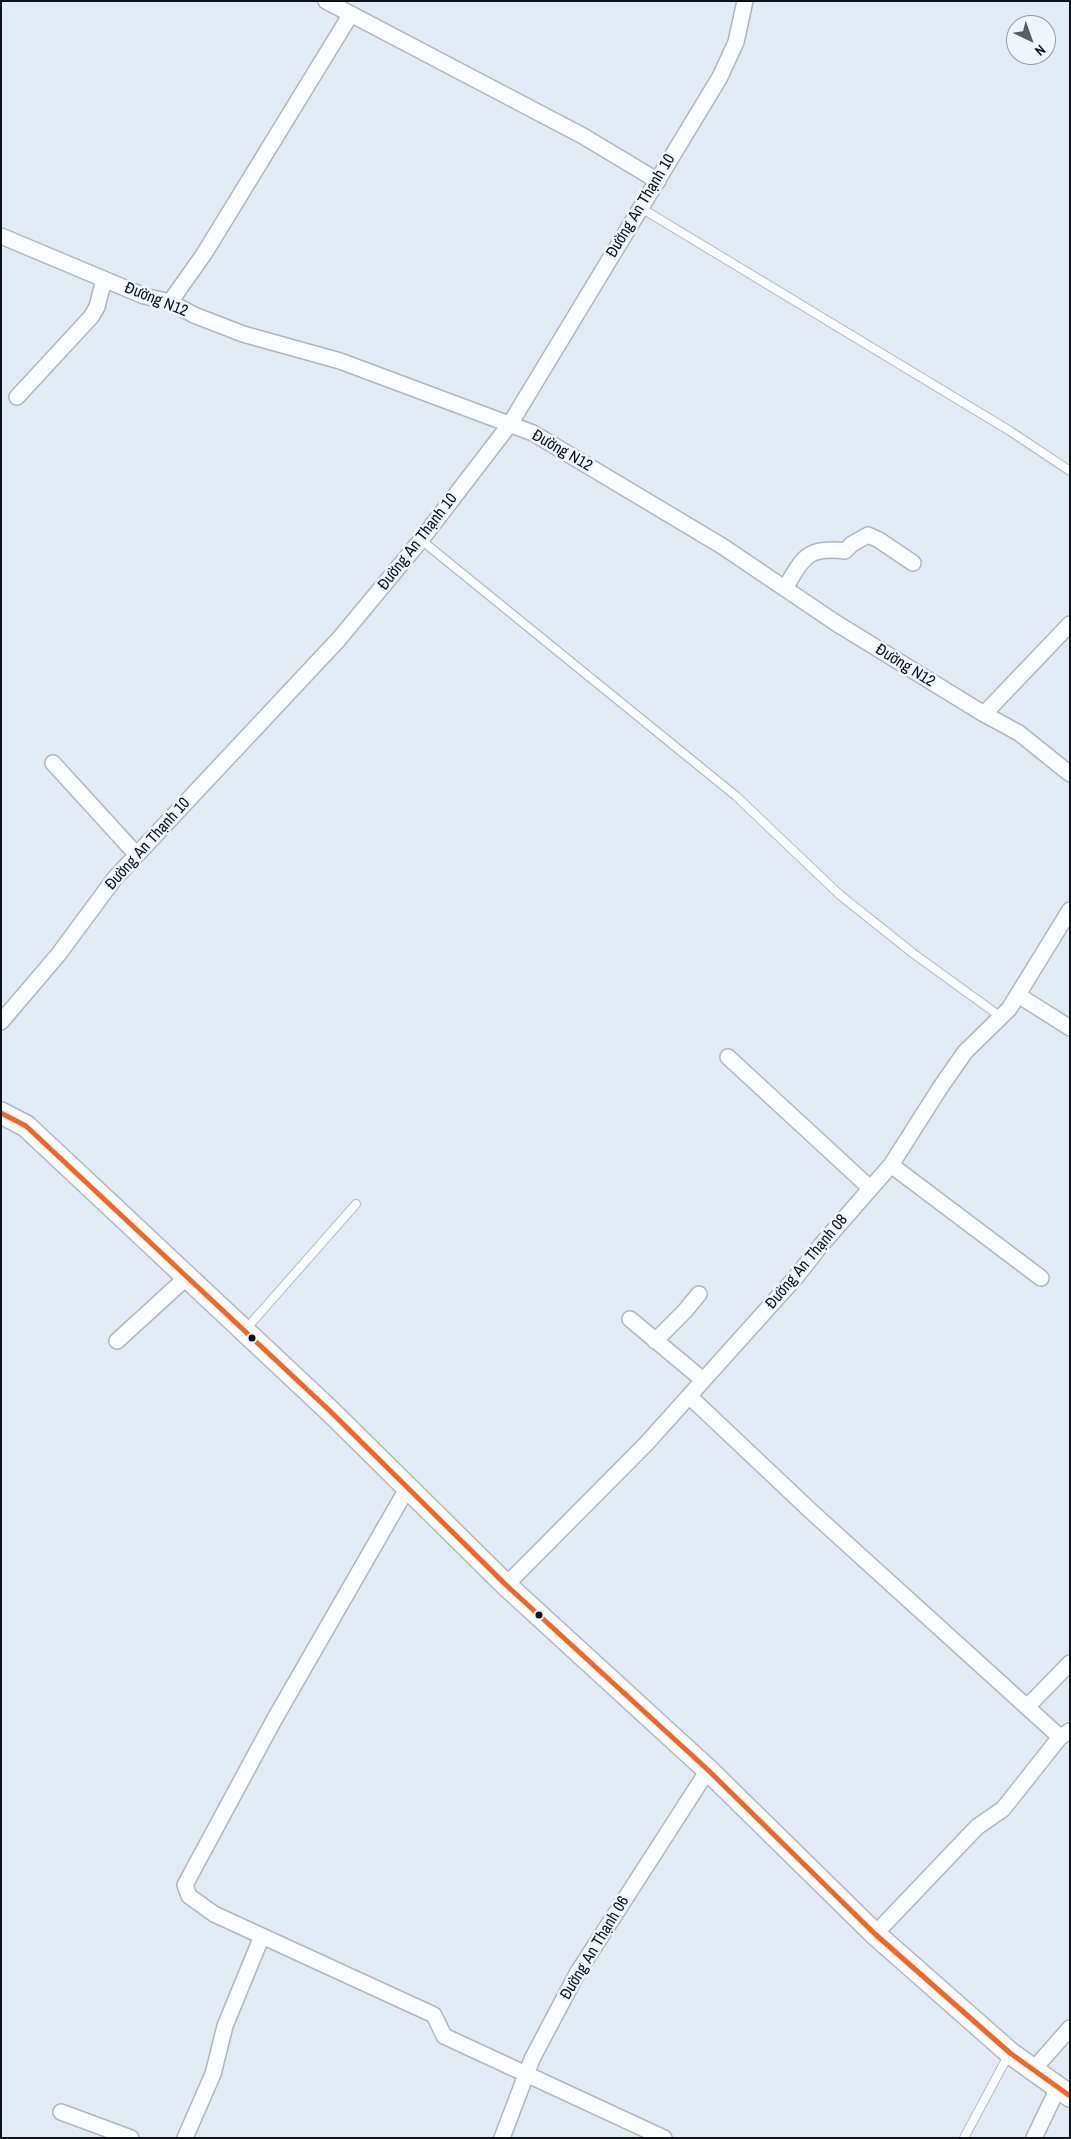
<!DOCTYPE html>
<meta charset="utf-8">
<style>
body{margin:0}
#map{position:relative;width:1071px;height:2139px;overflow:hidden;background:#e2eaf4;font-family:"Archivo Narrow",sans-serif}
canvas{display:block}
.frame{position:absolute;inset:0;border:2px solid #0e1218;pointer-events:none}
.north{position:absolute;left:1006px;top:15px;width:50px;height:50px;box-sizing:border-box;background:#f0f5fc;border:1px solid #969aa1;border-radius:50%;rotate:138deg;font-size:14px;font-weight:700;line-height:20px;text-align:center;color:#0e1218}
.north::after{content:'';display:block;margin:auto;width:18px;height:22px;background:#585e65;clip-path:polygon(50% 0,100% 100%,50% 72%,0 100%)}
</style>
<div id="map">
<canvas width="1071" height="2139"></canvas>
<div class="frame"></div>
<div class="north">N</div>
</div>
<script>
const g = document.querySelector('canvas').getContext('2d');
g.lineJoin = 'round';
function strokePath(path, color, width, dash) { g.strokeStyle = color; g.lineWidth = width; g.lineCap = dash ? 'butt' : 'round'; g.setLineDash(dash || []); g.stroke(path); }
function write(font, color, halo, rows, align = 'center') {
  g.font = font + ' "Archivo Narrow",sans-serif'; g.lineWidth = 5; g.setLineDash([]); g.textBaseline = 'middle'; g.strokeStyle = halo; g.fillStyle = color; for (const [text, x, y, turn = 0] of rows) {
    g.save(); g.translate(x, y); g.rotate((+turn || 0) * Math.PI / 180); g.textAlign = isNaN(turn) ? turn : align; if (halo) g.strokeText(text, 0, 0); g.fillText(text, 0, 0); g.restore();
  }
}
const lane = new Path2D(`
 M641,208L1010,431L1070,471
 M421,540L736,796L840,895L914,954L1001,1017
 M246,1329L356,1204
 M964,2138L1009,2054`);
const street = new Path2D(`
 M326,1L583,136L658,181
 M1,236L144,296L170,302L194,315L243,334L340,361L533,433L722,546L836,623L984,714L1019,733L1070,774
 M170,302L204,254L351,14
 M17,397L91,317L97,307L104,279
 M785,588C803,559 806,546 845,551L852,544L868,535L879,540L913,563
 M984,714L1070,624
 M53,763L136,854
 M1018,995L1070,1028
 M1,1022L58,955L115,878L339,639L421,540L510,424L720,77L736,42L745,1
 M728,1057L870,1188
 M891,1165L1041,1278
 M630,1319L703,1380
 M117,1341L187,1277
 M655,1341L685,1311L699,1294
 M689,1396L814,1514L1060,1737
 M408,1487L274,1720L185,1885L189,1896L214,1914L434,2015L444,2036L664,2138
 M506,1585L646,1444L796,1277L822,1244L891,1165L940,1088L965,1052L1009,1009L1070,910
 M1027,1707L1070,1663
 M875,1934L977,1827L1003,1809L1060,1737L1070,1731
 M1033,2070L1070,2028
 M61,2112L131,2138
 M185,2138L213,2074L225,2026L262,1936
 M502,2138L532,2059L578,1972L708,1770
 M1034,2138L1058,2088`);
const secondary = new Path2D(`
 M1,1113L26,1126L330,1411L506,1585L708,1770L875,1934L1010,2053L1070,2096`);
strokePath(lane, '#b0b6be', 10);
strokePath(street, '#b0b6be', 18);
strokePath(secondary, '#b0b6be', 24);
strokePath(lane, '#fbfcfd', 8);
strokePath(street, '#fbfcfd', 15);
strokePath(secondary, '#fbfcfd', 21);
strokePath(new Path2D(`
 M1,1113L26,1126L330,1411L506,1585L708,1770L875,1934L1010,2053L1070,2096`), '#f26522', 5);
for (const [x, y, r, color] of [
 [252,1338,4.5,"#0e1218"],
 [539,1615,4.5,"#0e1218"]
]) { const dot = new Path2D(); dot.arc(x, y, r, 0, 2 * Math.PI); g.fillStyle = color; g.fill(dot); strokePath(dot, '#f0f5fc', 2); }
write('16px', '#0e1218', '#f0f5fc', [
 ["Đường An Thạnh 10",641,206,-59],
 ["Đường N12",156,300,22],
 ["Đường N12",562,451,30],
 ["Đường An Thạnh 10",418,542,-52],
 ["Đường N12",905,666,32],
 ["Đường An Thạnh 10",148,844,-48],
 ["Đường An Thạnh 08",807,1262,-50],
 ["Đường An Thạnh 06",595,1948,-59]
]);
</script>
